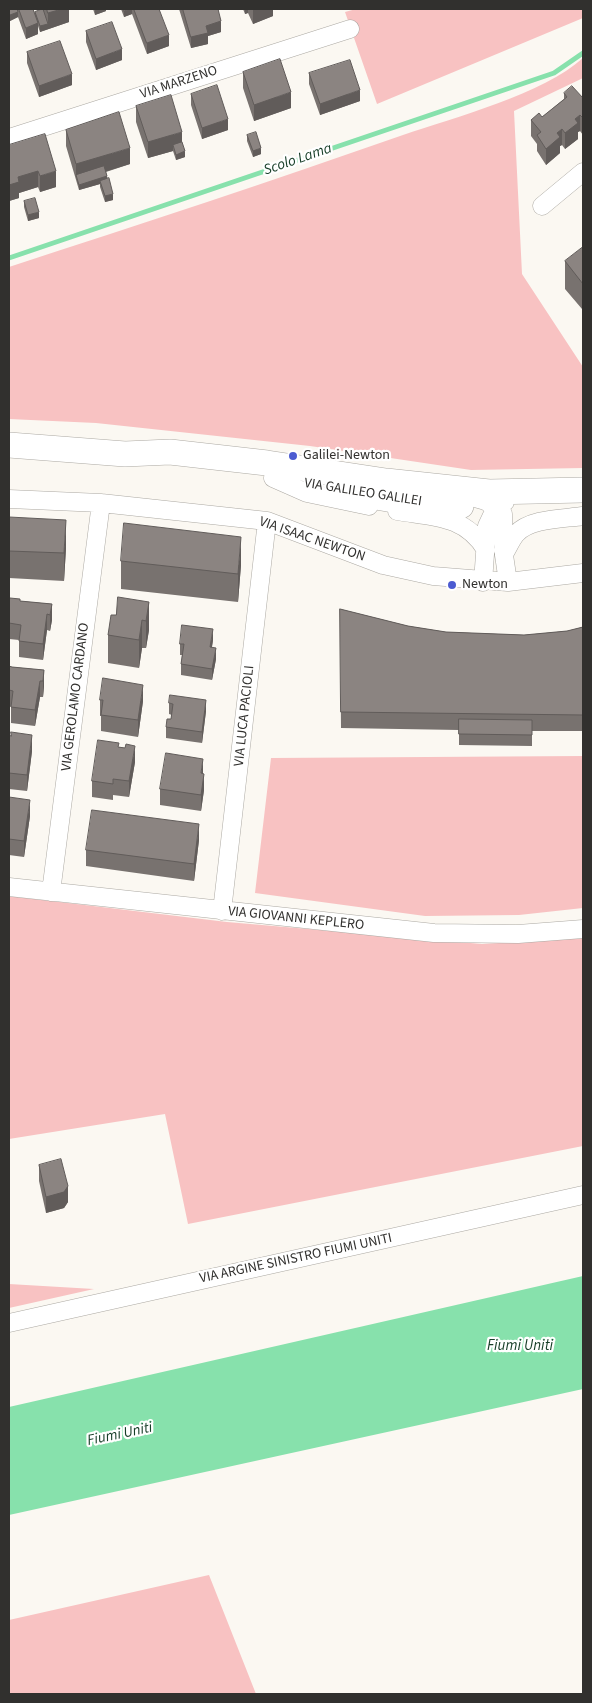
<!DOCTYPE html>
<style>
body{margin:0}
#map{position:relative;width:592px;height:1703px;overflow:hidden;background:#fbf8f2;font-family:"Source Sans 3",sans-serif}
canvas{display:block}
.frame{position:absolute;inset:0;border:10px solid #31302e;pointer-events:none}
</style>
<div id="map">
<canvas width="592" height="1703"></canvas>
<div class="frame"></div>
</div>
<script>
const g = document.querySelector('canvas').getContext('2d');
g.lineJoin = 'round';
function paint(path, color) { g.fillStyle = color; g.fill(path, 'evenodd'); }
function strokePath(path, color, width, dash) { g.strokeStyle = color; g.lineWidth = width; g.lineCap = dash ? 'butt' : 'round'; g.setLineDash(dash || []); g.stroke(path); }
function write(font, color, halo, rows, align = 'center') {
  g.font = font + ' "Source Sans 3",sans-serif'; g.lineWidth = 4.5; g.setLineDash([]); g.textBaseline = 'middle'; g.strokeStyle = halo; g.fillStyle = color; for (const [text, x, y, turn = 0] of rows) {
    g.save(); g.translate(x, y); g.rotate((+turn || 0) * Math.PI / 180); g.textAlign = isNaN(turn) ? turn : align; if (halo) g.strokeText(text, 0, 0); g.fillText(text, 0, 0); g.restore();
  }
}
paint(new Path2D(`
 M356,9H583V18L377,104L345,12Z
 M583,58V78L581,79L514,111L522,274L583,367V468L471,470L310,446L96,423L9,419V267C141,224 272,181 403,135C456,117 543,94 583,58Z
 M583,756V908L519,915L425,916L255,893L271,758Z
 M9,896L227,922L482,944L583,938V1146L188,1224L165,1114L9,1139Z
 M9,1284L94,1289L9,1308Z
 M209,1575L256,1694H9V1620Z`), '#f8c2c2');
paint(new Path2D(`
 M583,1276V1389L9,1515V1407Z`), '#87e1ac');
strokePath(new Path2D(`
 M9,258L554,73L583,53`), '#87e1ac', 5);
const minor = new Path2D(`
 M9,138L350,29
 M542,206L583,172
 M273,478L307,493L369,506
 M468,496L486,501L503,514L504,555L508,582
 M9,499L101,503L267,521L383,565L433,576L508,582L583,573
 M397,511C433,517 465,515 486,550
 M504,554C508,548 511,540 516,534C530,518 564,519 583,516
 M483,582L487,526L495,509L505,502
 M9,887L434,933L518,934L583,929
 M51,892L101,503
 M222,911L267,521
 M9,1323L583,1195`);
const secondary = new Path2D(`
 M9,445L125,454L170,452L267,463L386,481L489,492L583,490
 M354,493L393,500L461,506`);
strokePath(minor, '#aca9a3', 19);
strokePath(secondary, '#aca9a3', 26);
strokePath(minor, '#fff', 18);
strokePath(secondary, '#fff', 25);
paint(new Path2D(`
 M9,9H33L35,15V12L43,9H69V22L40,32L38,26V34L26,39L18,17L10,21L9,18Z
 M93,9H106V11L95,15Z
 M121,9H159L169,46L147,54L132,14L124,17Z
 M179,9H218L221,32L208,36V44L191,48Z
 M243,9H276L273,10V16L253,24L248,13L245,14Z
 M86,31L122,60L96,70L86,42Z
 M27,52L72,85L39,97L27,63Z
 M243,72L291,108L254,121L243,88Z
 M309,73L360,101L320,115L309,84Z
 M564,93L583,98V135L580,131L578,132V139L565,149L562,145L560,146V153L546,165L537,151V144L531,136V120L542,117L564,99Z
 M191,94L228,130L202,139L191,105Z
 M136,106L182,142L185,157L176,160L173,151L148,158L136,122Z
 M66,130L130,164L106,172L113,200L105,202L100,187V184L79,190L66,146Z
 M247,135L261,154L253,157L247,141Z
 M9,145L56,187L40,192L38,187L19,193V198L9,201Z
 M24,201L39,218L28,221L24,207Z
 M583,247V323L582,321V309L565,289V261Z
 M9,517L66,548L64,581L9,578Z
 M121,561L241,565L238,602L121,589Z
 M20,601L52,604V620L50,631L47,630L43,660L19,657V640L9,639V608Z
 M149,602V630L146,648H142L139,668L108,663V635L116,615Z
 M340,609L408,626L446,632L524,635L567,631L583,627V731H532V746L459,745V730L341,728Z
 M213,640L212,647L216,659L212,680L181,675V664L182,655H180V644Z
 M9,666L12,667L44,670V686L43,697H40L35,726L11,723V707L9,706Z
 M100,700L143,701L138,737L101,731V716H100Z
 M169,703L206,711L202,743L166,738V727L171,719L172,715L169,714Z
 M9,735L32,751L27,791L9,789Z
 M119,747L125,748L135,762L129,797L113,795V800L92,797V781Z
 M203,773L204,790L201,811L160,805V789Z
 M9,797L30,816L24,857L9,855Z
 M199,840L194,881L86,866V850Z
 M39,1165L68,1202L64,1208L46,1213L39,1181Z`), '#78726f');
paint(new Path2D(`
 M62,9H69V22L40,32V26L48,24V13Z
 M95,9H106V11L95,15Z
 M132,9V14L124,17V11Z
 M245,9H248V13L245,14Z
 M253,9H276L273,10V16L253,24Z
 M18,12V17L10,21V15Z
 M221,21V32L208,36V44L191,48V37L206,26Z
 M38,23V34L26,39V28Z
 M169,35V46L147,54V43Z
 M122,49V60L96,70V59Z
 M72,74V85L39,97V86Z
 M360,90V101L320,115V104Z
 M291,92V108L254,121V105Z
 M580,115V131L578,132V139L565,149V133L575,119Z
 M228,119V130L202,139V128Z
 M562,129V145L560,146V153L546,165V149L557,133Z
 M182,132V148L173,145V151L148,158V142Z
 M130,148V164L78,180L76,175V164Z
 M261,148V154L253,157V151Z
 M185,151V157L176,160V155Z
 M38,171V187L19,193V198L9,201V185L18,177Z
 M56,171V187L40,192V176Z
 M107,176V182L100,181V184L79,190V185Z
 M113,194V200L105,202V196Z
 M39,212V218L28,221V215Z
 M66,520V548L64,581V553Z
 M241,537V565L238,602V574Z
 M149,602V630L146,648V621Z
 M52,604V620L50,631V615Z
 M47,614V630L43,660V644Z
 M142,620V648L139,668V640Z
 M213,629V640L210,658V647Z
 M216,648V659L212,680V669Z
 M44,670V686L43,697V681Z
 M40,681V697L35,726V710Z
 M143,685V701L138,737V720Z
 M206,700V711L202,743V732Z
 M32,735V751L27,791V775Z
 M135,746V762L129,797V781Z
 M203,759V775L201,773Z
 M204,774V790L201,811V795Z
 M30,800V816L24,857V841Z
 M199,824V840L194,881V864Z
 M68,1186V1202L64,1208L46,1213V1197Z`), '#615c5a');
const building = new Path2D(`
 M9,9H17L18,12L10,15Z
 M19,9H33L38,23L26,28Z
 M43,9L48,24L40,26L35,12Z
 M47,9H62L48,13Z
 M123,9H130L124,11Z
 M134,9H159L169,35L147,43Z
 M183,9H218L221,21L206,26L208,33L191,37Z
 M112,22L122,49L96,59L86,31Z
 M60,41L72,74L39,86L27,52Z
 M280,59L291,92L254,105L243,72Z
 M350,60L360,90L320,104L309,73Z
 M217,85L228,119L202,128L191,94Z
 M572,86L583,98V118L580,115L575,119L578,123L565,133L562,129L557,133L560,137L546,149L537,135L541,132L531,120L539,113L542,117L567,97L564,93Z
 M171,95L182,132L148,142L136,106Z
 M119,112L130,148L76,164L66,130Z
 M256,132L261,148L253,151L247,135Z
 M45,134L56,171L40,176L38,171L18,177L19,182L9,185V145Z
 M182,142L185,151L176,155L173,145Z
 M104,166L107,176L79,185L76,175Z
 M109,178L113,194L105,196L100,181Z
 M35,198L39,212L28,215L24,201Z
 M583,247V284L565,261Z
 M9,517L66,520L64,553L9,551Z
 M124,523L241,537L238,574L121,561Z
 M118,597L149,602L146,621L142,620L139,640L108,635L111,615H116Z
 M10,598L20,599V601L52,604L50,615L47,614L43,644L19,641L21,625L9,623V608Z
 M340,609L408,626L446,632L524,635L567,631L583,627V715L341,712Z
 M182,625L213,629L210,647L216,648L212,669L181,664L184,644H180Z
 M9,666L12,667L44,670L43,681H40L35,710L11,707L13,691L9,690Z
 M103,678L143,685L138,720L101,715L103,700H100Z
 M170,695L206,700L202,732L166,727L167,719H171L173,704L169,703Z
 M459,719L532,720V735L459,734Z
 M11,732L32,735L27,775L9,773V735L11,736Z
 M98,740L119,743L118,747L125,748L126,744L135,746L129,781L113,779V784L92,781Z
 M166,753L203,759L201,773L204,774L201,795L160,789Z
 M9,797L30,800L24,841L9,839Z
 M92,810L199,824L194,864L86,850Z
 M61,1159L68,1186L64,1192L46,1197L39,1165Z`);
paint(building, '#8b8481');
strokePath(building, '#615c5a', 1);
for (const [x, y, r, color] of [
 [293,456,5,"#4c5bd1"],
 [452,585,5,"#4c5bd1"]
]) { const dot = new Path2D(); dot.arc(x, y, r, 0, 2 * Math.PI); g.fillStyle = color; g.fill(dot); strokePath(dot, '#fff', 2); }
write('14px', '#31302e', '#fff', [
 ["VIA MARZENO",179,83,-18],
 ["VIA GALILEO GALILEI",363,493,9],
 ["VIA ISAAC NEWTON",312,540,19],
 ["VIA GEROLAMO CARDANO",76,697,-83],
 ["VIA LUCA PACIOLI",245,716,-84],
 ["VIA GIOVANNI KEPLERO",296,919,6],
 ["VIA ARGINE SINISTRO FIUMI UNITI",296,1259,-12]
]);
write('14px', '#31302e', '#fff', [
 ["Galilei-Newton",303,456],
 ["Newton",462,585]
], 'left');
write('italic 15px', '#163d27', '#fff', [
 ["Scolo Lama",298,160,-19],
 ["Fiumi Uniti",520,1347],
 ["Fiumi Uniti",120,1435,-12]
]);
</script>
